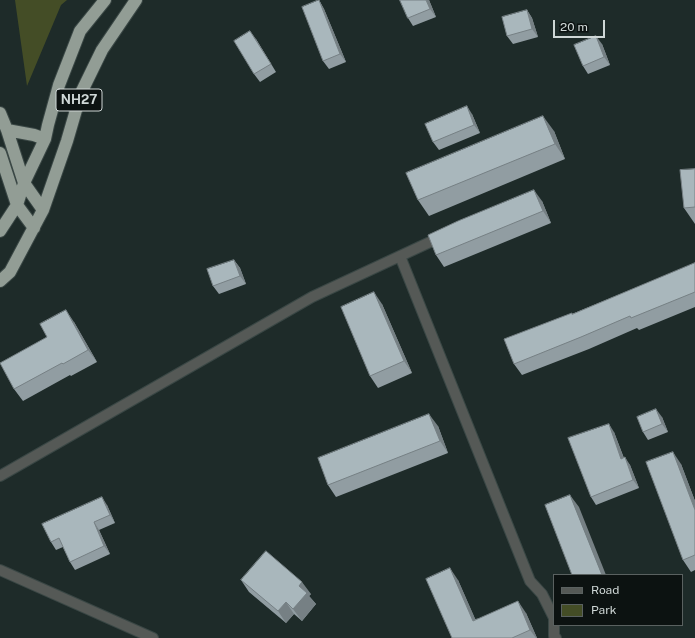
<!DOCTYPE html>
<style>
body{margin:0}
#map{position:relative;width:695px;height:638px;overflow:hidden;background:#1e2b29;font-family:"Public Sans",sans-serif}
canvas{display:block}
.legend{position:absolute;left:553px;top:574px;width:130px;height:52px;box-sizing:border-box;background:#0c1211;border:1px solid #5a6160;margin:0;padding:5px 7px;list-style:none;font-size:12px;color:#cfd7d6}
.legend li{display:flex;align-items:center;gap:8px;height:20px}
.legend b{width:20px;border:1px solid #5a6160}
.scale{position:absolute;left:553px;top:20px;width:52px;height:18px;box-sizing:border-box;border:2px solid #cfd7d6;border-top:0;padding-left:5px;font-size:12px;line-height:14px;white-space:nowrap;color:#cfd7d6;-webkit-text-stroke:3px #0c1211;paint-order:stroke}
</style>
<div id="map">
<canvas width="695" height="638"></canvas>
<ul class="legend">
<li><b style="height:5px;background:#555956"></b>Road</li>
<li><b style="height:11px;background:#444d26"></b>Park</li>
</ul>
<div class="scale">20 m</div>
</div>
<script>
const g = document.querySelector('canvas').getContext('2d');
g.lineJoin = 'round';
function paint(path, color) { g.fillStyle = color; g.fill(path, 'evenodd'); }
function strokePath(path, color, width, dash) { g.strokeStyle = color; g.lineWidth = width; g.lineCap = dash ? 'butt' : 'round'; g.setLineDash(dash || []); g.stroke(path); }
function write(font, color, halo, rows, align = 'center') {
  g.font = font + ' "Public Sans",sans-serif'; g.lineWidth = 4; g.setLineDash([]); g.textBaseline = 'middle'; g.strokeStyle = halo; g.fillStyle = color; for (const [text, x, y, turn = 0] of rows) {
    g.save(); g.translate(x, y); g.rotate((+turn || 0) * Math.PI / 180); g.textAlign = isNaN(turn) ? turn : align; if (halo) g.strokeText(text, 0, 0); g.fillText(text, 0, 0); g.restore();
  }
}
paint(new Path2D(`
 M15,0H67L61,5L27,86Z`), '#444d26');
const minor = new Path2D(`
 M400,256L530,581L542,594L554,618V636L556,638
 M0,476L312,297L443,236
 M0,570L153,638`);
const highway = new Path2D(`
 M0,113L7,130L24,183L43,210
 M7,130L34,135L45,139
 M0,153L17,205L34,228
 M0,231L17,205L24,183L45,139L48,125L59,85L80,31L105,0
 M0,281L10,272L43,210L67,141L81,93L102,50L136,0`);
strokePath(minor, '#3a4745', 12);
strokePath(highway, '#3a4745', 14);
strokePath(minor, '#555956', 10);
strokePath(highway, '#929d95', 12);
paint(new Path2D(`
 M319,0L324,9L346,62L329,69L323,61Z
 M400,0H429L436,17L413,26L408,18Z
 M527,10L532,18L538,37L513,44L507,36Z
 M256,39L276,72L260,82L254,74Z
 M602,44L610,65L588,74L583,66Z
 M472,114L480,133L439,150L433,142Z
 M554,131L565,159L429,216L418,200Z
 M695,169V224L684,208Z
 M542,201L551,223L444,267L436,255Z
 M234,260L240,268L246,284L219,294L213,286Z
 M695,263V307L639,330L637,328L589,349L522,375L514,364L573,314Z
 M382,304L412,373L378,388L370,376Z
 M74,322L97,362L71,376L70,375L23,401L14,389Z
 M662,417L668,432L648,440L643,432Z
 M438,426L448,453L336,497L328,485Z
 M614,432L624,458L630,465L639,488L596,505L591,497Z
 M681,464L695,501V570L691,572L683,560Z
 M107,505L115,523L99,530L110,554L75,570L70,562L63,547L56,550L51,542Z
 M241,580L311,594L309,596L316,604L302,621L294,614L286,623L249,592Z
 M458,580L475,619L526,613L537,638H452Z`), '#919da2');
paint(new Path2D(`
 M319,0L324,9L346,62L340,54Z
 M426,0H429L436,17L430,9Z
 M527,10L532,18L538,37L532,29Z
 M250,31L256,39L276,72L271,64Z
 M596,36L602,44L610,65L604,57Z
 M467,106L472,114L480,133L474,125Z
 M543,116L554,131L565,159L555,144Z
 M534,190L542,201L551,223L543,211Z
 M234,260L240,268L246,284L240,276Z
 M374,292L382,304L412,373L404,361Z
 M66,310L74,322L97,362L88,350Z
 M656,409L662,417L668,432L662,424Z
 M429,414L438,426L448,453L440,441Z
 M609,424L614,432L627,467L621,459Z
 M673,452L681,464L695,501V510Z
 M625,457L630,465L639,488L633,480Z
 M570,495L579,507L606,575H602Z
 M102,497L107,505L115,523L110,515Z
 M94,522L99,530L110,554L104,546Z
 M450,568L458,580L481,632L473,621Z
 M302,582L311,594L309,596L316,604L302,621L293,609L299,586Z
 M518,601L526,613L537,638H536L530,630Z
 M286,602L294,614L286,623L278,611Z`), '#768084');
const building = new Path2D(`
 M319,0L340,54L323,61L302,7Z
 M400,0H426L430,9L408,18Z
 M527,10L532,29L507,36L502,17Z
 M250,31L271,64L254,74L234,41Z
 M596,36L604,57L583,66L574,45Z
 M467,106L474,125L433,142L425,124Z
 M543,116L555,144L418,200L406,173Z
 M695,169V207L684,208L680,170Z
 M534,190L543,211L436,255L428,235L458,221Z
 M234,260L240,276L213,286L207,269Z
 M695,263V292L631,318L630,316L581,337L514,364L504,339L572,313V314Z
 M374,292L404,361L370,376L341,307Z
 M66,310L88,350L63,364L62,363L14,389L0,363L47,337L40,324Z
 M656,409L662,424L643,432L637,417Z
 M429,414L440,441L328,485L318,458Z
 M609,424L621,459L625,457L633,480L591,497L568,438Z
 M673,452L695,510V555L683,560L646,462Z
 M570,495L602,575H572L545,505Z
 M102,497L110,515L94,522L104,546L70,562L59,538L51,542L42,524Z
 M266,551L302,582L299,586L307,593L293,609L286,602L278,611L241,580Z
 M450,568L473,621L518,601L530,630L512,638H452L426,579Z`);
paint(building, '#a9b7bc');
strokePath(building, '#768084', 1);
for (const [x, y, w] of [
 [79,100,46]
]) { const box = new Path2D(); box.roundRect(x - w / 2, y - 11, w, 22, 3); g.fillStyle = '#0c1211'; g.fill(box); strokePath(box, '#cfd7d6', 1); }
write('bold 13px', '#cfd7d6', null, [
 ["NH27",79,100]
]);
</script>
